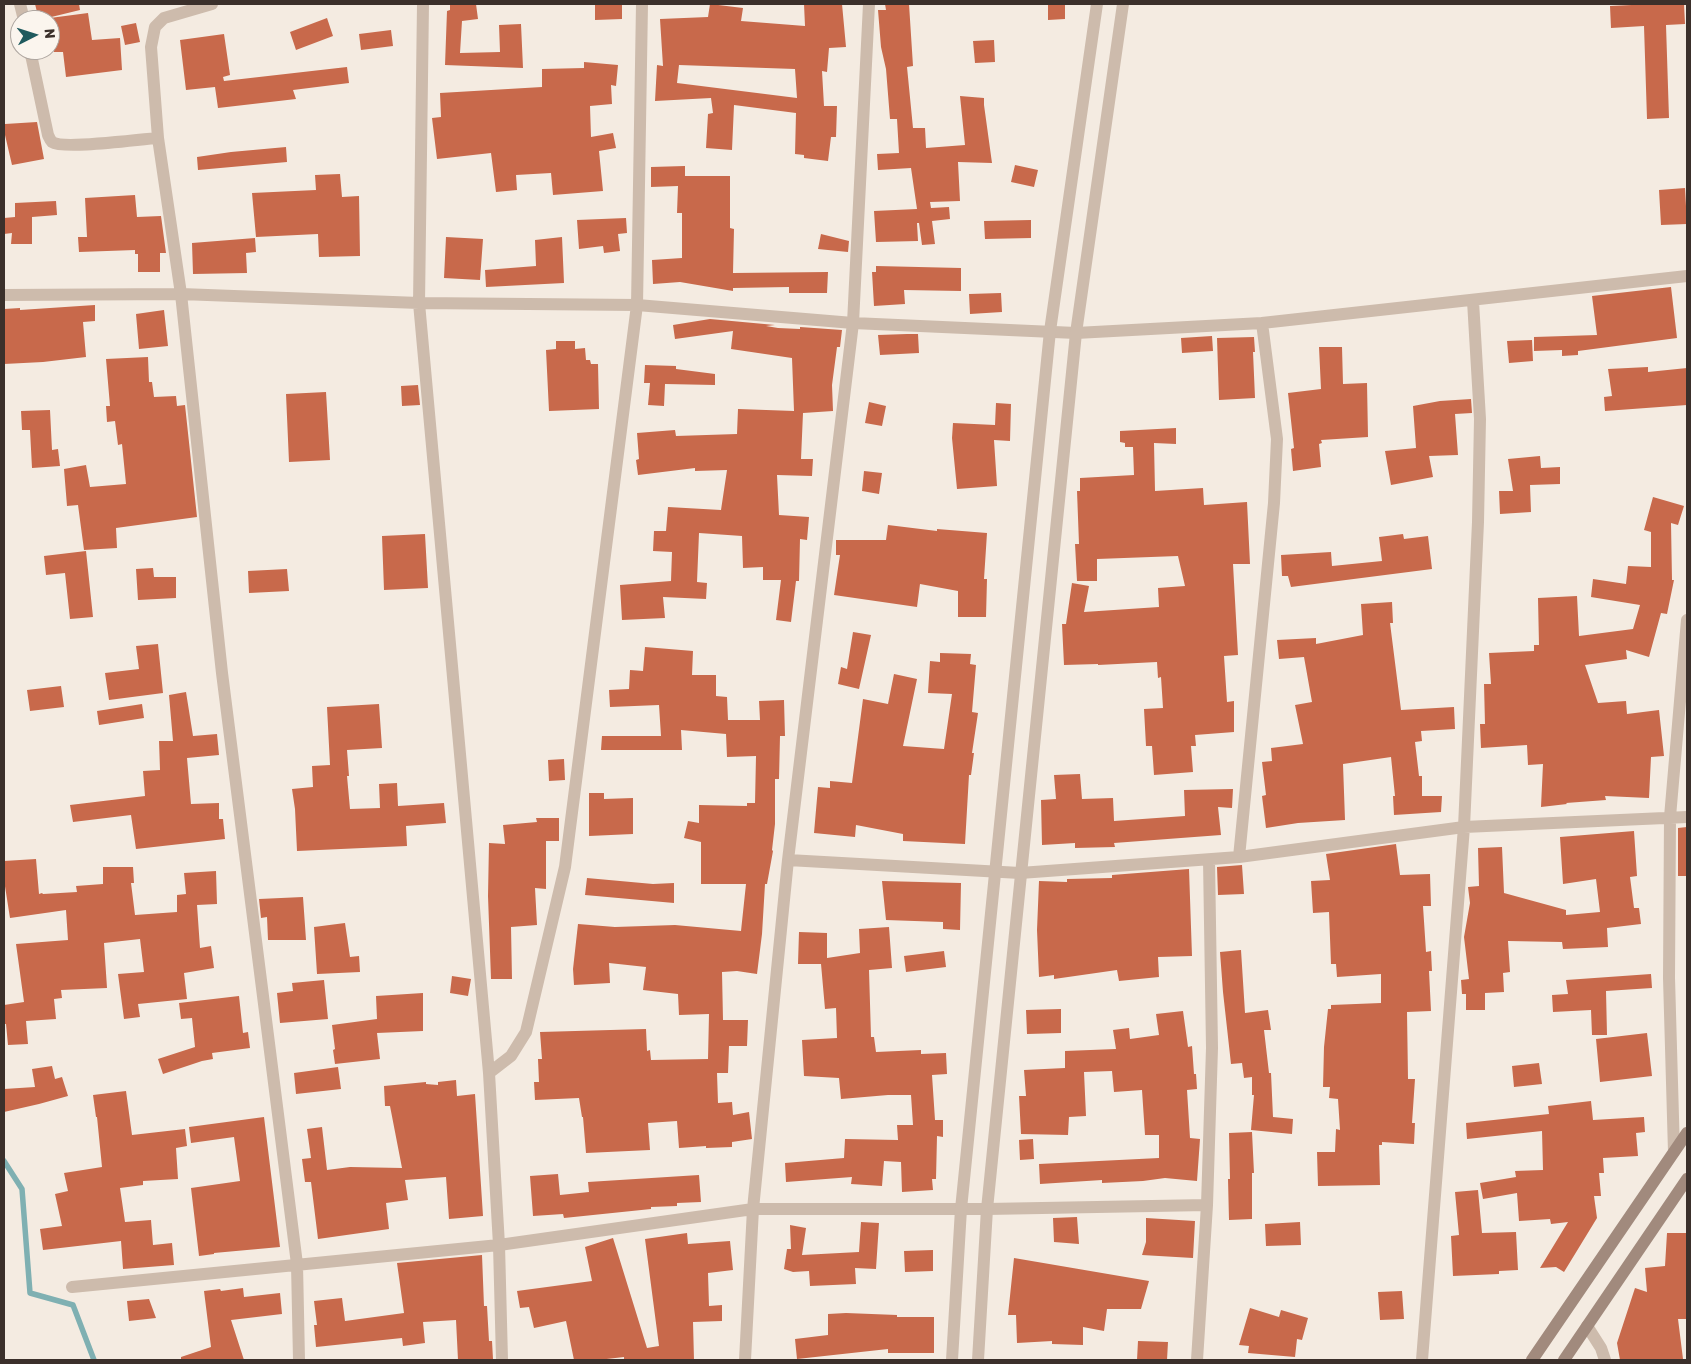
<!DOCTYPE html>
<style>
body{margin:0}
#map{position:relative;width:1691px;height:1364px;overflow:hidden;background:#f4ebe1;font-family:Rubik,sans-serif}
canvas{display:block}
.frame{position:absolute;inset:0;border:5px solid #3b302b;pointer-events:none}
.north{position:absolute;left:10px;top:10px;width:50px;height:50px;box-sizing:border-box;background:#fbf5ee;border:1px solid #aea6a0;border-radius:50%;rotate:85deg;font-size:14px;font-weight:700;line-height:20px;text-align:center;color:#3b302b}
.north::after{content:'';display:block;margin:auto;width:18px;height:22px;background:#1f5a5e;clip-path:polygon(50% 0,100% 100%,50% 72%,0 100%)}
</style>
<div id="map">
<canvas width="1691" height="1364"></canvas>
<div class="frame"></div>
<div class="north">N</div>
</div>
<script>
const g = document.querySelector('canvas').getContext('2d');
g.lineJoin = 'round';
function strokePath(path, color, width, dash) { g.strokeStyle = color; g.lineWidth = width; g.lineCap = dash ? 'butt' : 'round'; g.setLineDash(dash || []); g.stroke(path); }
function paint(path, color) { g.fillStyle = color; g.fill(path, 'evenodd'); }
strokePath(new Path2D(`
 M4,1161L22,1189L30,1293L73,1305L94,1360`), '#7fb0b2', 5.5);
paint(new Path2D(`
 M35,4H79L80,10L39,20Z
 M450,4H476L478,19L462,21L460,53L500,52L499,25L521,24L523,68L445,65L447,11L450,10Z
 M595,4H622V19L595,20Z
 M710,4L743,8L741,21L805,26L804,4H842L846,47L829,48L827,72L822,71L824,106H837L836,137H831L828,161L804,158V155L795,154L796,113L734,105L732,150L706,148L708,114L713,113L711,98L655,101L657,65L663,66L660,19L708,17ZM679,65L795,69L797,98L677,83Z
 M885,4H909L913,66L907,67L913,128H925L926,148L965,145L960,96L984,98V105L992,163L958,162L960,201L930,202L931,208L949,207L950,219L932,221L935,244L922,245L919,223H917L918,241L876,242L874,211L917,209L911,168L878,170L877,154L899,153L897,119H890L886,69L881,47L878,10H886Z
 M1048,4H1065V19L1048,20Z
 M1653,4H1684L1685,24L1666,25L1669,118L1647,119L1644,26L1611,28L1610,6Z
 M88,13L92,40L120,38L122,70L66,77L63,52H54V41H50V18Z
 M327,18L333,36L296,50L290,32Z
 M136,23L140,42L125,45L121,26Z
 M391,30L393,46L361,50L359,34Z
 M224,34L230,75L223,77L224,81L347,67L349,83L293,90L296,99L218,108L215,87L186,90L180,40Z
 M994,40L995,62L975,63L973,41Z
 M584,62L618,65L616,86L611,85L612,104L590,106L591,137L613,133L616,148L599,151L603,191L553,195L551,173L516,175L517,190L496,192L491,153L437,159L432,118L441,117L440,93L542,87V69L584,68Z
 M37,122L44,159L12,165L5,135V124Z
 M286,147L287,162L198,170L197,157L231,152Z
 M1015,165L1038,170L1034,187L1011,182Z
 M685,166V176H730V228L734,229L733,273L828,272L827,293H789V287L733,288V291L680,282L653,284L652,260L682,258V213H677L678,186L651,187V167Z
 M340,174L342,197L359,196L360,256L319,257L318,234L256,237L252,193L316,190L315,175Z
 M1685,188L1687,224L1661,225L1659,190Z
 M135,195L137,217L161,216L166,253H160V272H138V254H135V250L79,252L78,237H87L85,198Z
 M56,201L57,215L32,217V244H11L12,233L4,234V218L15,217V203Z
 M626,218L627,233L618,234L620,251L604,253L603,246L579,249L577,220Z
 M1031,220V238L985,239L984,221Z
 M821,234L849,241L848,252L818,249Z
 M446,237L483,239L480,280L444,278Z
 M562,237L564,283L486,287L485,270L536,266L535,240Z
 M255,238L256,252L246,253L247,273L193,274L192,243Z
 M876,266L961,268V291L904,290L905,304L874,306L872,272H876Z
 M1671,287L1677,338L1578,351V355L1562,356V350L1534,351V337L1597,335L1592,296Z
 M1001,293L1002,312L970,314L969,294Z
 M95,305V321L83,322L86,357L43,362L4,364V309L20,308V310Z
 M164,310L168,346L139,349L136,314Z
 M710,319L775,325L766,326L778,328L800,329V327L842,330L840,347H837L832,385L833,411L803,413L801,459H813L812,476L777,475L779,515L809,517L807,540L800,539L799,581H796L791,622L776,620L781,580H763V567L743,568L742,536L699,533L697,582L707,583L706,599L663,597L665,618L622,620L620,585L671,581L672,552L653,551L654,531H666L668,507L721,510L727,470L695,471V468L638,475L636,460L639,459L637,433L675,430L676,436L737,434L738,409L794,411L792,358L731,349L733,331L675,339L673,325Z
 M907,334H918L919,353L880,355L878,335Z
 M1212,336L1213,351L1182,353L1181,338Z
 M1254,337L1255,352H1253L1255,398L1219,400L1217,338Z
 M1532,340L1533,361L1509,363L1507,341Z
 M556,341H575V349L585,348L586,360H590L591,364H598L599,409L549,411L546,350L556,349Z
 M1319,347H1342L1343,384L1367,383L1368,437L1321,440L1322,443L1319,444L1321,467L1293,471L1291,449L1294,448L1288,393L1321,389Z
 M148,357L149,382H152L154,397L176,396L177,406L185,405L197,517L116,528L117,548L84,550L78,505L67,506L64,469L86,465L90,487L126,484L122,444L118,445L115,421L107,422L106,406H110L106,359Z
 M645,365L676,366V369L715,374V385L665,384L664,406L648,405L650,383H644Z
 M1648,367V372L1687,368V405L1605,411L1604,397L1612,396L1608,369Z
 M418,385L420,405L402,406L401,386Z
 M326,392L330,460L289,462L286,394Z
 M1471,399L1472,413L1455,414L1458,455L1429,456L1433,477L1391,485L1385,451L1416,448L1413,406L1440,401Z
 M869,402L886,406L882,426L865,423Z
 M996,403L1011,404L1010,441L994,440L997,486L957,489L952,438L953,423L995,425Z
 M50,410L52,450L58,449L60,466L32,468L30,430H22L21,411Z
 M1176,428V444L1154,443L1155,491L1203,488L1204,505L1247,502L1250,564H1233L1238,655L1224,656L1227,702L1234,701V732L1195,735L1196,746H1191L1193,772L1154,775L1152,746H1146L1144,709L1163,708L1161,677L1158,678L1157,662L1098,665V664L1064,665L1062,624H1066L1072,583L1089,586L1084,612L1159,607L1158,588L1185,586L1178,556L1097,559V581H1077L1075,544H1079L1077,491H1080V478L1134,475L1133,447H1125V443L1120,442V431Z
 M1540,456L1541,468L1560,467V484L1530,485L1531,512L1500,514L1499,491H1513L1508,459Z
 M864,471L882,473L879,494L862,491Z
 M1653,497L1684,506L1678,525L1671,523L1672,580H1674L1667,614L1661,613L1649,657L1626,650L1627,659L1585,665L1598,703L1626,701L1627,714L1659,710L1664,756L1651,757L1649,798L1605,796L1606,800L1566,803L1567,804L1541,807L1543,764L1528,765L1527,745L1481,748L1480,724H1485L1484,684H1491L1489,653L1534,651V645H1539L1538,598L1577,596L1579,636L1633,629L1640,605L1591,597L1593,579L1626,584L1628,566L1651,567V532L1644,530Z
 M888,525L937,531V529L987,533L984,579H987L986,617H958V591L920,584L917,607L834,595L840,555H836V540H886Z
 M425,534L428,588L384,590L382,536Z
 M1403,534L1404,539L1428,536L1432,569L1291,587L1288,576H1282L1281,555L1331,552L1332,566L1382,561L1379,537Z
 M86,551L93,617L70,619L65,573L46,575L44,556Z
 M153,568L154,577H176V598L138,600L136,569Z
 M287,569L289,591L249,593L248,571Z
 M1392,602L1393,623H1390L1401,710L1454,707L1455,729L1421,731L1422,741L1415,742L1419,776H1422V796H1442L1441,812L1394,815L1393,796H1395L1391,757L1343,764L1345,820L1298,823L1266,828L1262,796L1266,795L1262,762L1272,761L1271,748L1303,744L1295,705L1312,702L1304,657L1279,659L1277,640L1316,638V644L1363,635L1361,604Z
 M853,632L871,635L859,689L838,684L841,667L847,669Z
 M158,644L163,693L109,700L105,673L139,669L136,646Z
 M645,647L693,651L692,675H716V696L727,697L728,720H760L759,701L784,700L785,736H780L779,779H775V824L772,850L773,851L767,884H765L762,934L757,974L737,971L722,972L723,1020H748L747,1046H729L728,1073H717L718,1103L732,1102L733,1115L749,1112L752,1139L732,1142V1147L706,1148V1146L679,1148L677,1121L648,1123L650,1150L586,1153L583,1117H582L579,1098L535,1100L534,1082H539L538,1059H542L540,1032L646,1029L647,1051L650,1050L651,1060L708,1059L709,1014L679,1015L678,994L643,990L646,967L609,963L610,983L574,985L573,969L578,924L615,927L675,925L741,931L746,884H701V842L684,838L688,821L699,823V805L747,806V803H755L756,756L727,757L726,734L681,730L682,750H601L602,736H661L659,705L610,707L609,690L629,689L630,670L643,671Z
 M940,653L971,654L970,664L976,665L972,712L978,713L972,753H974L971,775H969L965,844L903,841V834L856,825L855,837L814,833L818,787L830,788V781L852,783L863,699L888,704L894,674L917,679L903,746L944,749L952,694L928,693L930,661L940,662Z
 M61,686L64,707L30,711L27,690Z
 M186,692L193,736L217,734L219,755L187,758L191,804L219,803V819H223L225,839L136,849L131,815L73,822L70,805L145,796L143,771L160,770L159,741H173L169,695Z
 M142,704L144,718L99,725L97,711Z
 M379,704L382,748L347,750L349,776H347L350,809L380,808L379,784L397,783L398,806L444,803L446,823L406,826L407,846L297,851L295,809L292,789L313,787L312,766L330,765L327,707Z
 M564,759L565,780L549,781L548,760Z
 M1080,774L1082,799L1113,798L1114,821L1185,816L1184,790L1233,789L1232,808L1218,807L1221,835L1114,843L1115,847L1075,848V843L1042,845L1041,800L1056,799L1054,775Z
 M589,793H604V799L633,798V834L589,836Z
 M536,818H559V841H546V889L535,888L537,925L511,927L512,979H491L488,896L489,843L505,844L503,825L537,822Z
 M1687,827V876H1678V828Z
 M1634,831L1637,876L1630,877L1634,908H1639L1641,924L1607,928L1608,947L1563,949L1562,942L1508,941L1510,972L1503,973L1504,992L1485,993V1010H1466V994H1462L1461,980L1469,979L1464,937L1470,903L1468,887L1479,886L1478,848L1502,847L1504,893L1566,910V915L1600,912L1596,879L1563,884L1560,837Z
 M1396,844L1400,875L1430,874L1431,906H1423L1426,952L1431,951L1432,971H1429L1431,1011L1407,1012L1408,1079H1415L1412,1123H1415L1414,1144L1382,1142V1145H1379L1380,1185L1318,1186L1317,1152H1335L1336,1129L1340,1130L1338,1099L1329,1098L1330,1087H1323L1324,1047L1328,1009H1331V1005L1381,1003V974L1337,977L1336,964H1331L1329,912L1313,913L1311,881L1330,880L1326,854Z
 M36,859L39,894L42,893L43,894L77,892L76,886L103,884V867H133L134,883H131L135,915L177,912V895L186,894L184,873L216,871L217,904L197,905L200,948L211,946L214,968L184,973L187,999L138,1004L140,1017L124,1019L118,974L144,972L140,939L104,943L107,988L61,990L62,998L54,999L56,1019L26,1021L28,1044L8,1045L6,1024H4V1005L24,1002L16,944L68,940L66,910L10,918L4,880V861Z
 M1242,865L1244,894L1218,895L1217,867Z
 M1189,869L1192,956L1158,957L1159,977L1119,981L1117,970L1054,979V975L1039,977L1037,930L1039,881L1067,882V879L1112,878V875Z
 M587,878L653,884L674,883V903L585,895Z
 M882,881L961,883L960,930L943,929V922L886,920Z
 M303,897L306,940H268L267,917L261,918L259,899Z
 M345,923L350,957L359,956L360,972L317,974L314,927Z
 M889,927L892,968L869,970L871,1037H874L876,1052L921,1050V1054L946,1053L947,1074L932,1075L935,1120H943V1137L937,1136L936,1179H932L933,1190L902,1192L901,1162L884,1161L882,1186L851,1184L852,1177L786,1182L785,1163L844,1158L845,1139L898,1140L897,1125H913L911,1095H888L841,1099L839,1078L804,1076L802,1040L837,1038L836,1008L825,1009L821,964H798L799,932L827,933V958L860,953L859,929Z
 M1241,950L1245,1013L1268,1010L1271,1030H1264L1269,1073H1271L1273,1117L1293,1119L1292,1134L1251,1130L1254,1095H1252V1077L1244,1078L1242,1063L1231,1064L1223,992L1220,952Z
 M944,951L946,967L906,972L904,956Z
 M1651,974L1652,988L1606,991L1607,1035H1592L1591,1010L1553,1012L1552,995L1568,994L1566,980Z
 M452,976L471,979L468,996L450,993Z
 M324,980L328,1019L280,1023L277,993L293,991L292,983Z
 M423,993V1031L377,1033L380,1059L335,1064L333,1050L335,1049L332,1025L377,1019L376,996Z
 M239,996L243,1033L248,1032L250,1048L212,1053L213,1059L202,1061L163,1074L158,1059L195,1047L192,1018L181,1019L179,1003Z
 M1061,1009V1033L1027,1034L1026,1010Z
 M1183,1011L1188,1047L1192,1046L1194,1074H1196L1197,1089L1187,1090L1190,1138L1200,1139L1197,1181L1165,1178L1143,1181L1102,1183V1180L1040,1184L1039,1164L1159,1158V1135H1145L1142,1090L1114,1092L1112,1071L1084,1072L1086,1116L1069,1117L1068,1135L1021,1134L1019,1096H1026L1024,1070L1065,1068V1051L1116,1049L1113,1030L1129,1028L1130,1039L1159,1035L1156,1014Z
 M1647,1033L1652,1076L1600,1082L1596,1039Z
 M1539,1063L1542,1084L1514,1087L1512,1066Z
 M52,1066L55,1079L62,1077L68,1096L39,1104L4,1112V1089L35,1087L32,1069Z
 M338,1067L341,1089L296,1094L294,1073Z
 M456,1080L457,1096L475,1094L483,1216L449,1219L446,1177L405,1180L408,1200L386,1203L389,1229L318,1239L311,1182H305L302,1159L311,1158L307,1129L322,1127L327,1170L350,1167L402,1168L390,1106H385L384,1086L426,1082V1084L438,1085V1082Z
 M126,1091L132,1135L185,1129L187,1146L176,1148L178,1179L143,1181V1185L120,1188L125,1222L151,1220L153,1245L172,1243L174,1265L123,1269L121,1241L43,1250L40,1229L62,1226L55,1194L68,1191L64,1173L102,1167L97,1117H96L93,1095Z
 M1591,1101L1593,1120L1644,1117L1645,1132L1636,1133L1638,1156L1603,1158L1604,1173H1599L1601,1196H1594L1597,1218L1564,1272L1556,1267L1540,1268L1568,1222L1551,1224L1550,1219L1519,1221L1517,1193L1483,1199L1480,1183L1516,1177L1515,1171L1543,1170L1542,1131L1467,1139L1466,1123L1549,1114L1548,1106Z
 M264,1117L280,1247L214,1253V1254L199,1256L191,1188L240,1181L234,1137L191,1143L189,1127Z
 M1252,1132L1254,1173H1252V1219L1229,1220L1228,1179H1230L1229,1133Z
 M1033,1139L1034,1159L1020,1160L1019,1140Z
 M558,1174L560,1195L589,1192L588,1182L699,1175L701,1202L677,1203V1206L651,1207V1209L564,1218L563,1214L533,1216L530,1176Z
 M1478,1190L1482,1233L1516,1232L1518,1270L1499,1271V1274L1453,1276L1451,1236L1459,1235L1455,1192Z
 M1077,1217L1079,1244L1054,1242L1053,1218Z
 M1146,1218L1195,1221L1193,1258L1142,1255L1146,1242Z
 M861,1222L879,1223L876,1269L855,1268L856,1284L810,1286L809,1271L793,1272L784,1269L787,1249H791L790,1225L806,1228L802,1255L859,1252Z
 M1300,1222L1301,1245L1266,1246L1265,1224Z
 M687,1233L688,1244L730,1241L733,1270L708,1273L709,1306L722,1305V1321L693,1322L694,1360H624V1357L598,1360H574L566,1321L534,1328L529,1307L520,1308L517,1291L592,1281L585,1247L613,1238L647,1348L659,1346L645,1239Z
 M1667,1233H1687V1319H1678L1683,1359L1620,1360L1617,1343L1635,1288L1647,1292L1645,1268L1665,1266Z
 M933,1250V1271L905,1272L904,1251Z
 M482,1255L484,1306H487L489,1341H492L493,1359L458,1360L456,1320L423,1322L425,1343L403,1346L402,1338L316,1347L314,1325H317L314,1301L342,1298L345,1321L404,1313L397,1263Z
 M1014,1258L1149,1281L1141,1309H1107L1104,1331L1083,1327V1345L1052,1344V1341L1017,1343L1016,1315H1008Z
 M243,1288L244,1297L280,1293L282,1314L231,1320L244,1360H181V1357L211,1347L204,1291L220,1289L221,1291Z
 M1402,1291L1404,1319L1380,1320L1378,1292Z
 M149,1299L156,1318L129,1321L127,1301Z
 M1250,1308L1279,1317L1281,1310L1308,1318L1302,1340L1297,1339L1295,1357L1248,1353L1249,1346L1239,1345Z
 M846,1313L897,1315V1317H934V1353H888V1349L797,1359L795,1339L828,1335V1314Z
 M1138,1341L1168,1342L1167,1360H1137Z`), '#c8694b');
strokePath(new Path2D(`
 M20,4L24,20
 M212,4L164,18L155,27L151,47L158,138L181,294L222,673L297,1264L299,1360
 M423,4L419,303L489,1073L499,1245L502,1360
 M30,50L48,135C49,137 50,140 52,142C64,150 140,139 158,138
 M4,295L181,294L419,303L637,305L853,323L1076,333L1262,323L1687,276
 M1239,857L1274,503L1277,439L1262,323
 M788,860L1020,873L1239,857L1464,827L1687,817
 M489,1073L511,1056L526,1032L565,867L637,305L642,4
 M1674,1152L1669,978L1670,817L1687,620
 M72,1287L499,1245L753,1209H987L1207,1205
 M1587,1326L1601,1348L1605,1360
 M745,1360L753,1209L788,860L853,323L869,4
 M1197,1360L1207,1205L1212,1048L1209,860
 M1422,1360L1464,827L1478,522L1480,419L1473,301`), '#cdbbac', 12);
strokePath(new Path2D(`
 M952,1360L961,1209L1050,331L1097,4
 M978,1360L987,1209L1076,333L1123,4`), '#cdbbac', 12);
strokePath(new Path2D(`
 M1532,1360L1687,1133
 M1564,1360L1687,1179`), '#a18a7d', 12);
</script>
